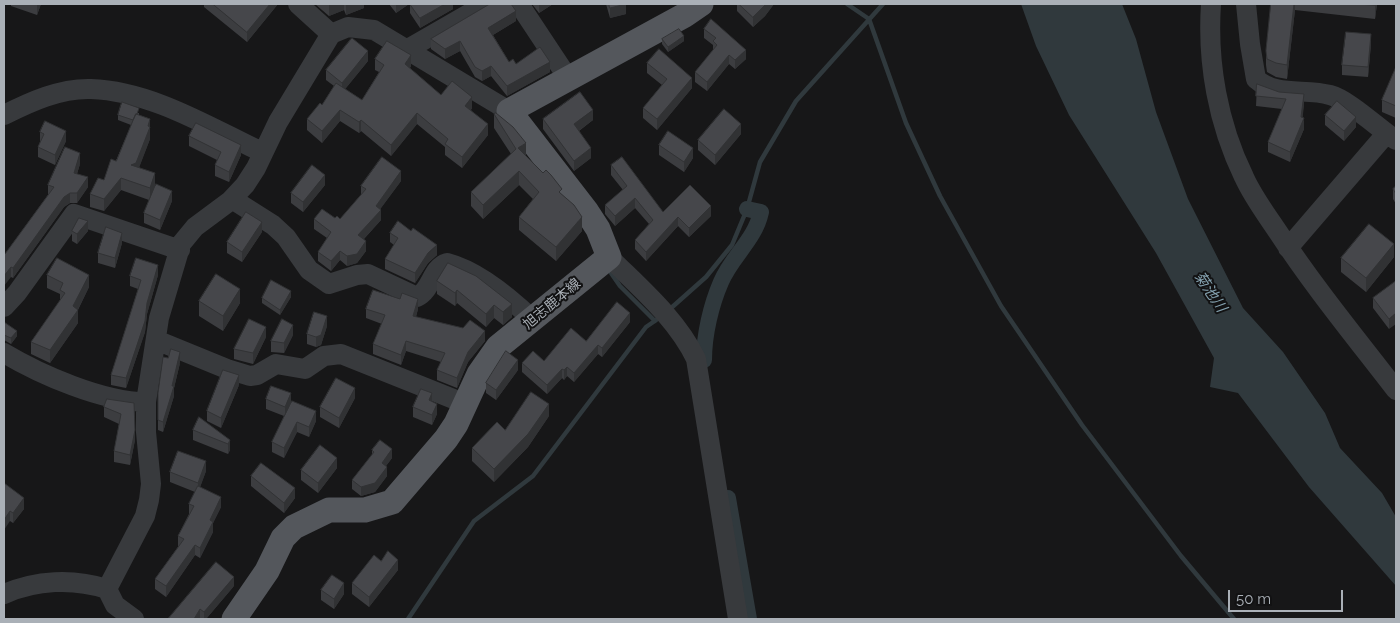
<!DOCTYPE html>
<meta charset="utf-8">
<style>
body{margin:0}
#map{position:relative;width:1400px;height:623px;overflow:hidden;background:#171718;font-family:Raleway,sans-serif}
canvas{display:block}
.frame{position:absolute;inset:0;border:5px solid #aab0b7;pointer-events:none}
.scale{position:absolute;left:1228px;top:590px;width:115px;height:22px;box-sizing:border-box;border:2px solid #aab0b7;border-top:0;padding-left:6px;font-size:15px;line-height:18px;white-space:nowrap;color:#aab0b7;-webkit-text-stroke:4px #121213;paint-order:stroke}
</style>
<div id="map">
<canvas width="1400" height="623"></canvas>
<div class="frame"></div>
<div class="scale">50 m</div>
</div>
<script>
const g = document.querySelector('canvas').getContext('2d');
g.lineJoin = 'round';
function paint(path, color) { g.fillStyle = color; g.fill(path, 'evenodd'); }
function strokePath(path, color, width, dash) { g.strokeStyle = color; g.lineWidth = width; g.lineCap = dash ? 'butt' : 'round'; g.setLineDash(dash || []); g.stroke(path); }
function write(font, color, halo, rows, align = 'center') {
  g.font = font + ' Raleway,"Noto Sans JP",sans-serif'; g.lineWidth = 4; g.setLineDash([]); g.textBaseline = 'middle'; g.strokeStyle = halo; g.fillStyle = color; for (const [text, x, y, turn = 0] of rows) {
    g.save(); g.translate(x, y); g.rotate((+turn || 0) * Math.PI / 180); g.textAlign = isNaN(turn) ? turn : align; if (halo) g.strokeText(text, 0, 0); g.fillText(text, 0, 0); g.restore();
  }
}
paint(new Path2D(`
 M1021,4H1122L1136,39L1156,112L1188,199L1243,308L1283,352L1325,413L1340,448L1382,493L1396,517V586L1309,487L1238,393L1210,387L1214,358L1156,253L1069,115L1036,46Z`), '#30393d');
strokePath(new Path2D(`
 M847,4L869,19L906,123L940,196L1001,306L1082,425L1181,556L1234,619
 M611,273L620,286L655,321
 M670,309L706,277L732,245L747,209L760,162L796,101L883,4
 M408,619L474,521L533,476L646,327L662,316`), '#30393d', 4.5);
strokePath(new Path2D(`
 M704,360C704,335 711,305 721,282C732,256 755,240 761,212L747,209
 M728,498L749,619`), '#30393d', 16);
strokePath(new Path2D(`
 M298,4L331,34
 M519,4L568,78
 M1211,4C1207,63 1218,124 1244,177C1253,197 1266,214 1278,232C1314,287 1356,338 1396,390
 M1246,4L1250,44L1256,79C1276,97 1305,88 1330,95C1349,100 1378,128 1396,140
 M408,49L486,4
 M4,115C30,102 60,88 91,89C151,91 209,127 262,152
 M232,199L273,225L286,237L309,270L329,284L357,275L368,274L417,297C432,290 431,268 447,263C478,271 510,298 533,320
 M1288,248L1386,134
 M609,257C640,288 677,319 696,359L738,619
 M4,307L17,293L74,214L180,250
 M156,340L227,369L250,376L257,375L276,364L305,369L324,356L341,354L466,404
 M4,353C41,375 103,402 146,402
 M107,589L145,516L149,500L151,484L146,432V402L159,318L181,244L195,227L230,201L245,185L256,168L278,122L331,34L348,27L374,30L509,111
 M4,594C36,580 73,578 107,589L115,605L134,619`), '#383a3d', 20);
strokePath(new Path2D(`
 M234,619L267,571L283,538L294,527L329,510H365L392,502L446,439L456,424L479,374L498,347L609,257L598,229L587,212L509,111L685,15L701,4`), '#54575c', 25);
paint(new Path2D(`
 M11,4H41L37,15L11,6Z
 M204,4H278L247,42L204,7Z
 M315,4H364V8L346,15L344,10L329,16Z
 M389,4H409L396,13Z
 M410,4H453V9L420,28L410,13Z
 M532,4H553L539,13Z
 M606,4H626V14L610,18Z
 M737,4H774L765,16L753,27L737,11Z
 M1271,4H1377L1375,19L1295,10L1287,79L1276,77L1267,72L1266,65V51Z
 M516,21L493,35L509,62L516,64L550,72L507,96L491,76L482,81L475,77L460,51L445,59L431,49V39Z
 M704,29L746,59L735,69L729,64L707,91L695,82V72L713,50V45L704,38Z
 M662,39L684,41L668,52L662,44Z
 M1371,44L1368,77L1342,75V65Z
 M375,59L411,66L410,68L441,95L472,108L471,110L488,135L462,168L445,155V147L417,124L391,156L361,131L359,133L340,121L322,143L307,130V119L322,105L334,86L326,80V70L368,61L345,89L362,100L379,72L375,70Z
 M647,63L692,88L657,130L643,118V108L662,85L647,73Z
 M1396,67V118L1382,112V100Z
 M1257,84L1304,104L1302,118L1304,129L1290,162L1268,152V142L1282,109L1256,106Z
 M139,113V115L150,119V139L139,167L155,186L172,201L160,230L144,223V213L149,200L121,190L104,211L90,207V194L104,180L116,161L131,125L118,120V115Z
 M494,114L526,156L562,195L582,231L556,261L519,230V217L533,199L519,185L483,219L471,206V192L511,154L494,128Z
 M1325,115L1356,127L1344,141L1325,125Z
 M543,119L593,120L579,131L591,158L574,171L543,129Z
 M40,132L66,141L55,165L38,157V147L40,142Z
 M741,134L715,165L698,150V140Z
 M189,136L241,155L229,182L215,176V165L217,160L189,146Z
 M659,145L693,158L684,172L659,155Z
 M80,164L77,174L88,187L77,203H70L64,207L13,278L11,277L5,254L48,195V185Z
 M611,165L663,212L711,216L689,237L678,226L646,261L635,249V240L649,224L635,208L615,226L605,214V205L623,190L611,175Z
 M401,181L380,209L381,220L364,239L366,251L357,263L347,266L340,260L331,271L318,261V252L327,238L314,229V219H340L361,195V186Z
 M325,185L303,212L291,203V193Z
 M1396,186V204L1393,199V189Z
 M72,231H88L77,244L72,241Z
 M262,232L242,262L227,253V242Z
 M390,233L437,255L428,263L415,283L385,269V259L394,245L390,242Z
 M122,243L115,268L98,263V253Z
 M1394,257L1366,292L1341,272V258Z
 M448,263L512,317L503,325L494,318L486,327L457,303L455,306L437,294V281Z
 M47,275L89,287L78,310V323L50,363L31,354V342L60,301V294L47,288Z
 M158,275L147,314L145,332L126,388L111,385V375L138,289L130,286V276Z
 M1396,281L1389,329L1373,308V298Z
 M291,297L280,315L262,303V298Z
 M400,299L418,309L416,317L485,341L468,362L457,388L437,380V370L441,362L406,351L401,365L373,354V344L382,324L366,318V309Z
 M199,301L240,303L223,331L199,316Z
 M4,322L17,336L11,344L4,340Z
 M630,322L602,357L598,354L574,382L567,376L564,380L562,378L547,394L522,372V363L544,361L586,341Z
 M327,326L321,345L316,347L307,344V334Z
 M293,335L284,353L271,352V341Z
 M266,337L253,364L234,359V349Z
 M180,363L174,388V396L163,432L158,430V393Z
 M518,370L496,400L486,393V383Z
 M239,385L221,428L207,421V411Z
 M355,398L339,428L320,417V407Z
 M266,399L291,403L316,421L309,437L297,432L284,458L272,452V442L284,416L266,409Z
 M432,402L437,414L432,425L413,417V407Z
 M134,403L135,440L130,465L114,462V451L119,424L104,417V407Z
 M549,416L528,447L494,482L472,461V448L505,430Z
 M193,430L230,440V450L228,454L193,440Z
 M372,450L392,458L386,466L387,476L375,492L361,496L352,489V480L372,455Z
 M337,468L318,493L301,480V470Z
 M206,471L200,487L221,507L213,523V532L200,558L195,555L166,597L155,589V579L178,547V536L189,514V504L195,492L170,482V472Z
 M251,476L295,498L284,513L251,486Z
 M4,483L24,509L13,523L10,521Z
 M381,561L398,570L369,607L352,594V583Z
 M234,586L206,619H202L200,618V619H168Z
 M321,590L344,594L334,609L321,600Z`), '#3c3d40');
paint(new Path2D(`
 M38,4H41L37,15V5Z
 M270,4H278L247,42V32Z
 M329,4H344V10L329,16Z
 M346,4H364V8L346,15Z
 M396,4H409L396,13Z
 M445,4H453V9L420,28V18Z
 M539,4H553L539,13Z
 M626,4V14L610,18V8Z
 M766,4H774L765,16L753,27V17Z
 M1294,4H1295V10L1287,79V65Z
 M1375,4H1377L1375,19Z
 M516,11V21L488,38V28Z
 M1371,34V44L1368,77V67Z
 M684,36V41L668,52V47Z
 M460,41V51L445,59V49Z
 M746,50V59L735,69V60Z
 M368,51V61L342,93V83Z
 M411,55V66L405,75V64Z
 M729,55V64L707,91V82Z
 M550,62V72L507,96V86Z
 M491,66V76L482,81V71Z
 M692,78V88L657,130V119Z
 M1304,94V104L1302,125L1304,118V129L1290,162V152L1301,117Z
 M472,97V108L465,117V106Z
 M340,110V121L322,143V131Z
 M593,110V120L574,134V124Z
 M417,113V124L391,156V145Z
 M1356,117V127L1344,141V131Z
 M150,119V139L136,176L131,165Z
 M361,120V131L359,133V122Z
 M488,124V135L462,168V157Z
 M741,124V134L715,165V155Z
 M66,131V141L55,165V155Z
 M526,143V156L518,148Z
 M241,145V155L229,182V172Z
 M591,148V158L574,171V161Z
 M693,148V158L684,172V162Z
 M80,153V164L74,183V173Z
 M401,171V181L376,215V206Z
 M519,171V185L483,219V205Z
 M155,173V186L150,200V188Z
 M325,175V185L303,212V202Z
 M88,177V187L77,203V193Z
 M121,178V190L104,211V199Z
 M172,191V201L160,230V220Z
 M70,193V203L64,207L13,278V268L64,197Z
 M635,198V208L615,226V216Z
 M711,206V216L689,237V228Z
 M381,210V220L358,245V235Z
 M582,217V231L556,261V247Z
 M678,217V226L646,261V252Z
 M88,221V231L77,244V234Z
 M262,222V232L242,262V252Z
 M122,233V243L115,268V258Z
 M366,241V251L357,263L347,266V256Z
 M1394,244V257L1366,292V278Z
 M437,245V255L428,263L415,283V273L428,253Z
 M340,251V260L331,271V261Z
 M158,265V275L147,314L145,332L126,388V378L147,303Z
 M11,267V277L4,286V276Z
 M89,275V287L76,313L78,310V323L50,363V350Z
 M240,289V303L223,331V316Z
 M457,290V303L455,306V293Z
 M291,291V297L280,315V310Z
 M418,299V309L413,326V316Z
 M512,304V317L503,325V312Z
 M494,305V318L486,327V314Z
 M630,313V322L602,357V348Z
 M1396,313V324L1389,329V319Z
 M327,316V326L321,345L316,347V337Z
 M293,325V335L284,353V343Z
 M266,327V337L253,364V353Z
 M17,331V336L11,344V338Z
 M485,331V341L468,362L457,388V378L468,352Z
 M406,341V351L401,365V355Z
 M598,345V354L574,382V373Z
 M180,352V363L174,388V396L163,432V422Z
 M518,360V370L496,400V390Z
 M567,367V376L564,380V370Z
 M562,369V378L547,394V385Z
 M239,375V385L221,428V418Z
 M355,388V398L339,428V418Z
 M291,393V404L285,417V407Z
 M432,393V403L429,400Z
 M437,404V414L432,425V415Z
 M549,404V416L528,447L494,482V469Z
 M316,411V421L309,437V427Z
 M297,422V432L284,458V448Z
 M135,430V440L130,465V455Z
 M230,440V450L228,454V444Z
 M392,449V458L382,471V463Z
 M337,458V468L318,493V483Z
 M206,461V471L198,493V483Z
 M387,467V476L375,492L361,496V487Z
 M295,488V498L284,513V503Z
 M221,497V507L213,523V532L200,558V548L210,520Z
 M24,498V509L13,523V513Z
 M10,511V521L4,530V520Z
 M195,545V555L166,597V586Z
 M398,560V570L369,607V597Z
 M234,577V586L206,619H204V612Z
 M344,583V594L334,609V599Z
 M200,609V619H194Z`), '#313234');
const building = new Path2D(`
 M213,4H270L247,32Z
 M410,4H445L420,18Z
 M490,4H511L516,11L488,28L509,62L513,59L516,64L540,47L550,62L507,86L491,66L482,71L475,67L460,41L445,49L431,39Z
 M609,4H626L610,8Z
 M739,4H766L753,17Z
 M1271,4H1294L1287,65L1276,63L1267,59L1266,51Z
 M1360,4H1375V5Z
 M711,19L746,50L735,60L729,55L707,82L695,72L717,45L713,41L716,38L704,29Z
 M679,29L684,36L668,47L662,39Z
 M1346,32L1371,34L1368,67L1342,65Z
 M352,38L368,51L342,83L326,70Z
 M387,41L411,55L405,64L441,95L452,81L472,97L465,106L488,124L462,157L445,144L448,139L417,113L391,145L361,120L359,122L340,110L322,131L307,119L320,103L322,105L336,83L362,100L384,65L375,59Z
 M659,49L692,78L657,119L643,108L667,79L647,63Z
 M1396,67V106L1382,100Z
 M1257,84L1279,92L1304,94L1301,117L1304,118L1290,152L1268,142L1286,99L1256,96Z
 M580,92L593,110L574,124L591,148L574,161L543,119Z
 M1337,101L1356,117L1344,131L1325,115Z
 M122,102L139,108L137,114H136L133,120L118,115Z
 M724,109L741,124L715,155L698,140Z
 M496,113L513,127L526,143L518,148L543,173L546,170L551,175L562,189L559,192L574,205L582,217L556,247L519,217L539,192L519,171L483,205L471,192L516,149L494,114Z
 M136,114L150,119L148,126L150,127L136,163L131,165L155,173L150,188L121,178L104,199L90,194L98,178L104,180L111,159L116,161Z
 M45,121L66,131L55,155L38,147L44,134L40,132Z
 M196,123L241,145L229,172L215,165L221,152L189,136Z
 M668,131L693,148L684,162L659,145Z
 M65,147L80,153L74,173L88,177L77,193H70L64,197L13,268L11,267L4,276V253L5,254L54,187L48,185Z
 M382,157L401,171L376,206L381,210L358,235L366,241L357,254L347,256L340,251L331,261L318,252L331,232L314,219L322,209L335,218L337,216L340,219L366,189L361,186Z
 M622,157L663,212L690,185L711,206L689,228L678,217L646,252L635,240L653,220L635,198L615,216L605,205L627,186L611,165Z
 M312,165L325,175L303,202L291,193Z
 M156,184L172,191L160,220L144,213Z
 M1396,186V194L1393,189Z
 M246,212L262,222L242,252L227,242Z
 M79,218L88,221L77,234L72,231Z
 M398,221L411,231L413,228L437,245L428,253L415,273L385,259L398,238L390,233Z
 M1369,224L1394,244L1366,278L1341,258Z
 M106,227L122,233L115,258L98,253Z
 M57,258L89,275L73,306L78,310L50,350L31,342L65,293L60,290L63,283L47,275Z
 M136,258L158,265L147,303L145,321L126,378L111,375L141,280L130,276Z
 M448,263L476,276L512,304L503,312L494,305L486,314L457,290L455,293L437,281Z
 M216,274L240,289L223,316L199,301Z
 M271,280L291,291L280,310L262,298Z
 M1396,281V313L1389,319L1373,298Z
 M373,290L400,299L402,293L418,299L413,316L463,328L470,320L485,331L468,352L457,378L437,370L445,353L406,341L401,355L373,344L385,315L366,309Z
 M617,302L630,313L602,348L598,345L574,373L567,367L564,370L562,369L547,385L522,363L533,351L544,361L571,328L586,341Z
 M314,312L327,316L321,335L316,337L307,334Z
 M249,319L266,327L253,353L234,349Z
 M282,319L293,325L284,343L271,341Z
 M4,322L17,331L11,338L4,335Z
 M171,349L180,352L172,386H174L163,422L158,420V393L163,357L168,358Z
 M506,351L518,360L496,390L486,383Z
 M223,370L239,375L221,418L207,411Z
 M336,378L355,388L339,418L320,407Z
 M271,386L291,393L285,407L266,399Z
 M421,389L432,393L429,400L437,404L432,415L413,407Z
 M531,392L549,404L528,434L494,469L472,448L497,422L505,430Z
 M107,399L134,403L135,430L130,455L114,451L121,414L104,407Z
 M292,401L316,411L309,427L297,422L284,448L272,442Z
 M199,417L230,440L228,444L193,430Z
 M380,440L392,449L382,463L387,467L375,483L361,487L352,480L374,452L372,450Z
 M320,445L337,458L318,483L301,470Z
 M178,451L206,461L198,483L170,472Z
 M261,463L295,488L284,503L251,476Z
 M4,483L24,498L13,513L10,511L4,520Z
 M198,486L221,497L210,520L213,522L200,548L195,545L166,586L155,579L184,539L178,536L194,506L189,504Z
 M388,551L398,560L369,597L352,583L374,555L381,561Z
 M216,562L234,577L204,612L200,609L194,619H168Z
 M332,575L344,583L334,599L321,590Z`);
paint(building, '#46474b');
strokePath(building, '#313234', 1);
write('14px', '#aab0b7', '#121213', [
 ["旭志鹿本線",552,304,-40]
]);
write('italic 15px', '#84a1af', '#121213', [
 ["菊池川",1210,292,56]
]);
</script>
